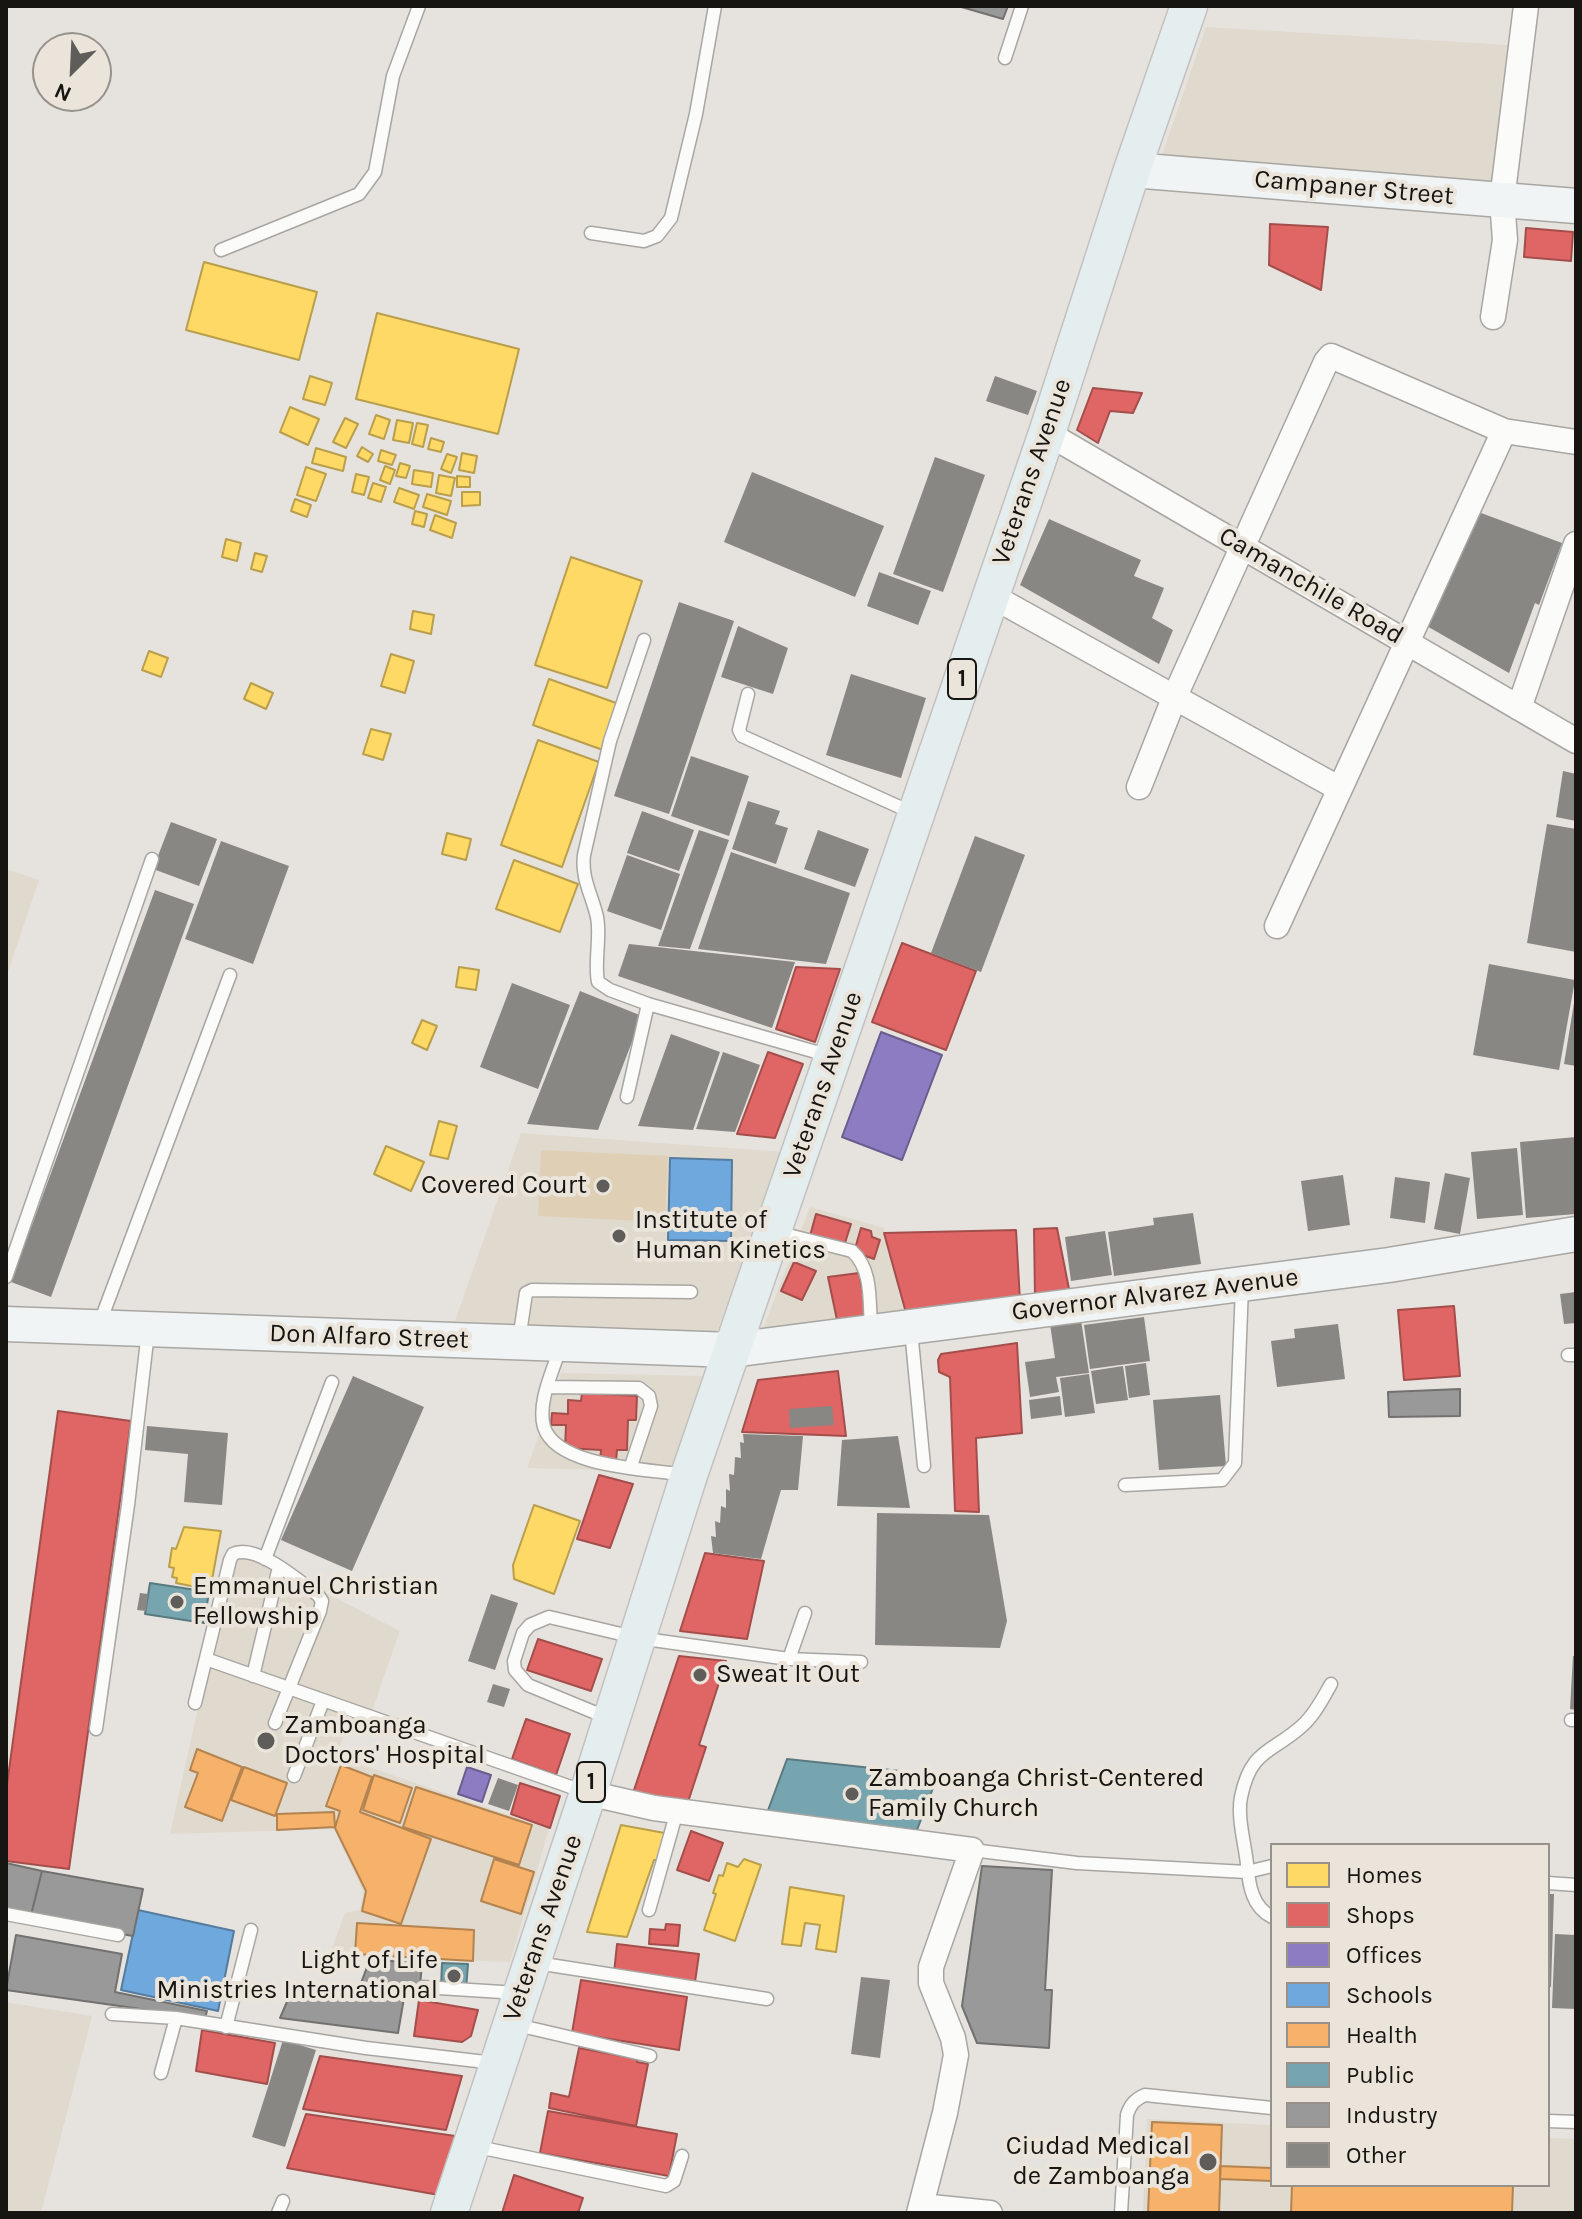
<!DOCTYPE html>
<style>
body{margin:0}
#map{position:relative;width:1582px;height:2219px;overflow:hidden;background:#e6e3de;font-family:Karla,sans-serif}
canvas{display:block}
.frame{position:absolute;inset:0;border:8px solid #171511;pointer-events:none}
.legend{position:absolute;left:1270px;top:1843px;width:280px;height:344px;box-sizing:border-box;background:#eae4da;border:2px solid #96918a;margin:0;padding:10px 14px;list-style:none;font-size:24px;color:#171511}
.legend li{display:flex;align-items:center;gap:16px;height:40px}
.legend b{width:40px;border:2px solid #96918a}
.north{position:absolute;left:32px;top:32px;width:80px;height:80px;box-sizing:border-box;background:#eae4da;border:2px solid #96918a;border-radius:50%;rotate:204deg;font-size:22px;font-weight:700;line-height:32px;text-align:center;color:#171511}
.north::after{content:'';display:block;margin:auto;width:28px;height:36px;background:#5f5d59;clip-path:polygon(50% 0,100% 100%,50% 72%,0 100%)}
</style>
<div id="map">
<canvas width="1582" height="2219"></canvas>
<div class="frame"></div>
<ul class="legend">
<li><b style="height:22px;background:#ffd966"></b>Homes</li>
<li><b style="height:22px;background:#e06666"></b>Shops</li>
<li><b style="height:22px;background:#8e7cc3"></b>Offices</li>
<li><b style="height:22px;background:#6fa8dc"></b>Schools</li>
<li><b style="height:22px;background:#f6b26b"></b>Health</li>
<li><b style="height:22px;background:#76a5af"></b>Public</li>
<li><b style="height:22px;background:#999"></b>Industry</li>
<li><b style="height:22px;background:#898783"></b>Other</li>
</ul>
<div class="north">N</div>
</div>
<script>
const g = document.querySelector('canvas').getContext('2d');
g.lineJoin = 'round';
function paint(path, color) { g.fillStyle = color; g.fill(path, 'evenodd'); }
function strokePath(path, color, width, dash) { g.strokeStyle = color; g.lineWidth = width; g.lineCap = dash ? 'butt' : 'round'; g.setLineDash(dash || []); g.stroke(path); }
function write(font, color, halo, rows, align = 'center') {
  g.font = font + ' Karla,sans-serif'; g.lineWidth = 8; g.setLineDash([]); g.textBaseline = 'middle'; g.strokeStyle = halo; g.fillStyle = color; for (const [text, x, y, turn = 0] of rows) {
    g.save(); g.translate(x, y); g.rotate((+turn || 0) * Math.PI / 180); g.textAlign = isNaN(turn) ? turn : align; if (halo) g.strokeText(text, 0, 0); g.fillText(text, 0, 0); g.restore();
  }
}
paint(new Path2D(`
 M1206,27L1509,45L1492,188L1161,158Z
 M6,869L39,880L6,978Z
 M521,1133L784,1152L716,1334L455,1321Z
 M810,1207L884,1228L904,1316L761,1334Z
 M561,1373L705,1376L677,1472L527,1468Z
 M234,1546L400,1631L367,1725H347L337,1756L549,1829L510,1962L329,1956L345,1913L360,1910L363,1891L334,1829L170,1834Z
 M6,2002L92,2016L41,2213H6Z
 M1147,2119L1272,2125V2185H1548V2138L1576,2139V2213H1143Z`), '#e0d9cd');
paint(new Path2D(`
 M541,1150L668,1156L665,1222L538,1216Z`), '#dfcfb5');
const homes = new Path2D(`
 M204,262L317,292L299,360L186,330Z
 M377,313L519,349L498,434L356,399Z
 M310,376L332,383L325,405L303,399Z
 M290,407L319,419L308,445L280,432Z
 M376,415L390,420L384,439L369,434Z
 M345,418L358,424L346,448L333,442Z
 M397,420L413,423L409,443L393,440Z
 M417,423L428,425L423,447L412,444Z
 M431,438L444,442L441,452L428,449Z
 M362,447L373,454L368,462L357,456Z
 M316,448L346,457L343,471L312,463Z
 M381,450L396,455L392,465L378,461Z
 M462,453L477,456L474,473L459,470Z
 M447,454L457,457L451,473L441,469Z
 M400,463L410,466L406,478L396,476Z
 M385,466L395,470L390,484L380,480Z
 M306,467L326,474L316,501L297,495Z
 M414,470L433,473L431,487L412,484Z
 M356,474L369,477L364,495L352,492Z
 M439,475L455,478L451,496L436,493Z
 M457,476L470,477V487H457Z
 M373,483L386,487L381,502L368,498Z
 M399,488L419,495L414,509L394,502Z
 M462,492H480V505L462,506Z
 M427,494L451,501L447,515L423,507Z
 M295,499L311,505L307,517L291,511Z
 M415,511L427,514L424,527L412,524Z
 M435,515L456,523L452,538L430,530Z
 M226,539L241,543L237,561L222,557Z
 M255,553L267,556L262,572L251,569Z
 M571,557L642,581L607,688L535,665Z
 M413,611L434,615L431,634L410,629Z
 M149,651L168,658L161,677L142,670Z
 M391,654L414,661L405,693L381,686Z
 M549,679L619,704L603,750L533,725Z
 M251,683L273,693L266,709L244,699Z
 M371,729L391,734L383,760L363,754Z
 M538,740L599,762L562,867L501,845Z
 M447,833L471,839L466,860L442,854Z
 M514,860L578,884L560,932L496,909Z
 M459,967L479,970L476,990L456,987Z
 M422,1020L437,1026L427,1050L412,1043Z
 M439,1121L457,1126L448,1159L430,1155Z
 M386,1146L424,1162L411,1191L374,1174Z
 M534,1505L580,1521L554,1594L514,1579L513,1565Z
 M184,1527L221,1531L211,1585L196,1583V1587L176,1583L177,1578L172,1577L174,1568L169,1567L172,1548L176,1549Z
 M621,1825L670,1834L661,1860H654L627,1937L587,1932Z
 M744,1859L761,1865L735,1941L704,1930L716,1894L713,1893L719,1875L723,1876L727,1863L738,1867Z
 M790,1887L844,1896L836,1952L816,1949L820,1925L805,1923L801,1946L782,1944Z`);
paint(homes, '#ffd966');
strokePath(homes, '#b99e4c', 2);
const shops = new Path2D(`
 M1270,224L1328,227L1321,290L1269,265Z
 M1526,228L1573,232L1571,261L1524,257Z
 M1093,388L1142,393L1133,413L1110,411L1098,443L1077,430Z
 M902,943L976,971L946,1050L872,1022Z
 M796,967L840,969L815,1042L776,1029Z
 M768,1052L803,1064L775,1138L737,1134Z
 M816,1214L851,1224L844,1246L810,1236Z
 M861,1228L871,1231L872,1237L880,1240L874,1259L854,1252Z
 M1057,1228L1070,1294L1035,1298L1034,1229Z
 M1016,1230L1020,1301L906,1313L884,1233Z
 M794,1262L816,1271L802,1300L781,1291Z
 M859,1273L867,1315L837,1320L828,1277Z
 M1454,1306L1460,1376L1404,1380L1398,1310Z
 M1017,1343L1022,1433L976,1438L979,1512L955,1511L950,1377L939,1372L938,1360L941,1354Z
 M838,1371L846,1436L742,1432L758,1380Z
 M582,1393L637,1396L636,1420H628L627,1450H617L616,1461H600L601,1450L565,1448L566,1425H551L552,1413L568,1414V1400L581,1401Z
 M58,1411L131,1421L69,1869L6,1861V1792Z
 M599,1475L633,1484L610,1548L577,1539Z
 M705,1553L764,1561L747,1639L680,1631Z
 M538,1639L602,1659L591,1691L527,1670Z
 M679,1656L726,1661L699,1745L706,1747L687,1805L631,1799Z
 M526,1719L570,1734L556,1775L512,1759Z
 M520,1783L560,1796L550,1828L511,1814Z
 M691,1831L723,1843L709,1881L677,1870Z
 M666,1924L680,1925L678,1946L649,1944L650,1929L665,1930Z
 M617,1944L699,1954L695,1982L614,1973Z
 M581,1980L687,1997L679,2050L572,2033Z
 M419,2000L478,2010L471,2036L462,2042L414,2036Z
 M202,2030L275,2043L267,2084L196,2071Z
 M579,2048L637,2059V2062L648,2064L636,2126L549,2108L551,2093L569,2097Z
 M320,2056L462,2076L446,2130L303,2109Z
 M548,2111L677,2134L669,2176L540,2153Z
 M306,2114L455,2136L439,2195L287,2168Z
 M514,2175L583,2198L578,2213H502Z`);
paint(shops, '#e06666');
strokePath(shops, '#a44e4c', 2);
const offices = new Path2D(`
 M881,1032L942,1055L902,1160L842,1137Z
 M467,1767L491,1775L482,1802L458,1794Z`);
paint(offices, '#8e7cc3');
strokePath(offices, '#6a5d8e', 2);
const schools = new Path2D(`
 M670,1158L732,1160L731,1241L668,1240Z
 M138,1910L234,1931L218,2011L121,1990Z`);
paint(schools, '#6fa8dc');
strokePath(schools, '#557c9f', 2);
const health = new Path2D(`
 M197,1749L242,1767L222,1821L185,1807L198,1773L190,1770Z
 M341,1765L372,1777L360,1812L431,1839L401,1924L362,1911L366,1891L335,1828L340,1811L326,1806Z
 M244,1767L287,1783L275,1816L231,1800Z
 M374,1775L412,1788L400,1823L363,1810Z
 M416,1787L532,1825L519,1865L403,1827Z
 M334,1812L335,1827L277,1830V1814Z
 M494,1859L534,1872L521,1914L481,1901Z
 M357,1923L474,1930L473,1961L355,1954Z
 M1152,2122L1222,2125L1219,2213H1148Z
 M1220,2166L1272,2168V2181L1220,2179Z
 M1292,2185H1513L1512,2213H1291Z`);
paint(health, '#f6b26b');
strokePath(health, '#b38350', 2);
const public = new Path2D(`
 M150,1583L209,1592L204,1623L145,1614Z
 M787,1759L938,1775L917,1830L767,1813Z
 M442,1963L468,1964L466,1989L441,1988Z`);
paint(public, '#76a5af');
strokePath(public, '#5a7a80', 2);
const industry = new Path2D(`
 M958,6H1008L1003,19Z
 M1460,1389V1416L1389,1417L1388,1392Z
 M6,1863L42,1871L30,1919L6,1914Z
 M982,1866L1052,1870L1045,1990H1052L1049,2048L977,2043L962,2006Z
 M42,1871L143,1889L133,1936L30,1919Z
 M16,1935L122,1954L115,1992L207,2011L205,2018L6,1990Z
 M370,1959L422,1964L419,1997L358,1991Z
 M297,1987L404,1998L398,2033L280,2018L289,1997L296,1998Z`);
paint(industry, '#999');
strokePath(industry, '#727170', 2);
paint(new Path2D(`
 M995,376L1037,391L1028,415L986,401Z
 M935,457L985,475L943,592L893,574Z
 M752,472L884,526L855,597L724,542Z
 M1473,510L1562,543L1539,605L1535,603L1509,673L1425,625Z
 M1049,519L1141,560L1134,576L1164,588L1152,618L1173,630L1159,664L1020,585Z
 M879,572L931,591L918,625L867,606Z
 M679,602L734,621L669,814L614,796Z
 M738,626L788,648L773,694L721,677Z
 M851,674L926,698L901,778L826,755Z
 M691,756L749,776L729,836L671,816Z
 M1563,771L1576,774V821L1556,817Z
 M748,801L780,811L775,824L788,828L776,864L732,849Z
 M642,811L694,830L679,871L627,853Z
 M171,822L217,839L199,886L153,869Z
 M1547,824L1576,829V952L1527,943Z
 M699,830L729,840L690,949L658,946Z
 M818,830L869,849L855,887L804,869Z
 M975,836L1025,855L981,972L931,953Z
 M221,841L289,866L253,964L185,939Z
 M731,852L850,893L826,964L698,949Z
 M627,855L680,874L661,930L607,911Z
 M155,890L194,904L51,1297L11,1282Z
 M629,944L795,962L772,1028L618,976Z
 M1489,964L1575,980L1559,1070L1473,1055Z
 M512,983L570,1005L538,1089L480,1067Z
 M580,991L642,1016L598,1130L527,1124Z
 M1574,1003H1576V1066L1564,1064Z
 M671,1034L720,1052L693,1130L638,1126Z
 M723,1052L760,1065L735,1132L696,1129Z
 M1576,1137V1214L1526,1218L1520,1142Z
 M1517,1148L1523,1215L1477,1219L1471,1152Z
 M1445,1173L1470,1178L1460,1234L1434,1229Z
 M1343,1175L1350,1225L1308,1231L1301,1181Z
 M1395,1177L1430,1182L1425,1223L1390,1218Z
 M1193,1213L1201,1264L1114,1276L1108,1232L1154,1225L1153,1218Z
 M1105,1231L1112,1275L1071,1281L1065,1237Z
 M1576,1292V1323L1564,1324L1560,1294Z
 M1144,1317L1150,1361L1090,1369L1084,1325Z
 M1081,1320L1089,1373L1056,1377L1059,1392L1030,1397L1025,1362L1055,1358L1050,1324Z
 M1338,1324L1345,1379L1277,1387L1271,1341L1295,1338L1294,1329Z
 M1146,1363L1150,1395L1129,1398L1125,1366Z
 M1123,1366L1128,1400L1096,1404L1091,1371Z
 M1089,1374L1095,1413L1065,1417L1060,1378Z
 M353,1376L424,1407L352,1571L281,1540Z
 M1220,1395L1226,1466L1159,1470L1153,1400Z
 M1060,1396L1062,1415L1031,1419L1029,1400Z
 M832,1406L834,1425L790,1428L789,1409Z
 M147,1426L228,1433L222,1505L184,1502L188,1454L145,1450Z
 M743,1434L803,1436L798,1490H781L761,1559L713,1553L711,1536L716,1537L715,1521L720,1523L721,1506L726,1508V1489L730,1491L729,1474L734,1475L735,1457L741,1458L740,1442L744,1443Z
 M898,1436L910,1508L837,1506L842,1440Z
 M877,1513L989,1515L1007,1621L1000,1648L875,1645Z
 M140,1593L148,1594L146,1611L137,1610Z
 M491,1594L518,1603L495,1670L468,1661Z
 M1573,1656H1576V1710L1570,1709Z
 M493,1684L510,1689L504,1707L487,1702Z
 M498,1778L518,1785L509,1811L488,1804Z
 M1548,1894H1554L1551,1987H1548Z
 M1555,1934L1576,1935V2009L1552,2008Z
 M861,1977L890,1980L880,2058L851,2054Z
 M283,2040L316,2050L285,2147L252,2137Z`), '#898783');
const lane = new Path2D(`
 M1005,58L1022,6
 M591,233L644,241L657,236L671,218L696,114L715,6
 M221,250L359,194L375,172L393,76L419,6
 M644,640L610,741L584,855C581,878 592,895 597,917C601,938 594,961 598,982L610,990L648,1004L830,1056
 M748,694L739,730L742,736L913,813
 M627,1097L648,1004
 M776,1232L852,1251C873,1270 869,1302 871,1329
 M6,1277L152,859
 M99,1325L230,975
 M911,1330L924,1466
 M519,1340L526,1293L532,1290L691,1292
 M560,1348C553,1371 537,1403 544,1427C557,1468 650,1469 686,1475
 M1568,1355H1576
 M547,1387L639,1388L649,1396L651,1406L631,1466
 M1125,1485L1222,1480L1235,1463L1242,1287
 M265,1559L332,1382
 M206,1659L585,1792
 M789,1659L805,1613
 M253,1676L279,1567
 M195,1703L230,1560L233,1554C256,1543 299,1581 318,1595L322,1601L320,1611L275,1723
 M608,1718L528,1685L515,1670L514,1661L523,1633L530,1625L549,1617L638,1638L789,1659L861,1662
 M1571,1720H1576
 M96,1729L128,1505L148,1332
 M294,1776L323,1701
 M972,1850L1077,1863L1247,1872L1272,1866
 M1548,1883L1576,1885
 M649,1910L677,1811
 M6,1914L118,1935
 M1272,1917C1252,1907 1249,1885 1247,1864C1245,1844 1237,1817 1241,1797C1251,1748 1273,1753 1303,1725C1315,1714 1323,1698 1331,1684
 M537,1963L767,1999
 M423,1987L518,1993
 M112,2014L176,2018L366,2048L494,2063
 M517,2025L650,2056
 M226,2027L251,1930
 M161,2073L176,2018
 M1548,2121L1576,2122
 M473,2146L666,2186L674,2181L682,2156
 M278,2213L283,2201
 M1121,2213L1127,2115C1130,2105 1134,2100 1145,2095L1272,2108`);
const street = new Path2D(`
 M1493,317L1505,240L1502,200L1526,6
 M1047,433L1576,741
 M990,595L1340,789
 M1519,708L1576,544
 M1139,787L1175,696L1326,362L1331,356L1504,431L1576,442
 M1277,926L1504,431
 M588,1793L654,1808L972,1850L931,1967V1983L953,2038L956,2055L945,2113L919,2213
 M921,2206L990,2213`);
const secondary = new Path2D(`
 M1132,170L1576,206
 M6,1324L732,1350L1389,1265L1576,1234`);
const primary = new Path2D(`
 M449,2213L588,1793L689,1475L1047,433L1132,170L1189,6`);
strokePath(lane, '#a8a6a2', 15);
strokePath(street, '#a8a6a2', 27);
strokePath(secondary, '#a8a6a2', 37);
strokePath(primary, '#c3c1bf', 39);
strokePath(lane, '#fbfbfa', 12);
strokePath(street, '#fbfbfa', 24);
strokePath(secondary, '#f0f4f4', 34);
strokePath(primary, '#e5eeee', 36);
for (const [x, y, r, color] of [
 [603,1186,8,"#5f5d59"],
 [619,1236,8,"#5f5d59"],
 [177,1602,8,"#5f5d59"],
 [700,1675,8,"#5f5d59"],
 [266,1741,10,"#5f5d59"],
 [852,1794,8,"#5f5d59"],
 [454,1976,8,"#5f5d59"],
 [1208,2162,10,"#5f5d59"]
]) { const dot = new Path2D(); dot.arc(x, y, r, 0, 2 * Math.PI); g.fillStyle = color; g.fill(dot); strokePath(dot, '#eae4da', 3); }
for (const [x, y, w] of [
 [962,679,28],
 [591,1782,28]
]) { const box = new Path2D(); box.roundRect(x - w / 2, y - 20, w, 40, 6); g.fillStyle = '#eae4da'; g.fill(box); strokePath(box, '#171511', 2); }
write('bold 24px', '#171511', null, [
 ["1",962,679],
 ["1",591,1782]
]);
write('26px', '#171511', '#eae4da', [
 ["Campaner Street",1354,188,5],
 ["Veterans Avenue",1032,472,-71],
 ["Camanchile Road",1311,586,30],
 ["Veterans Avenue",823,1085,-71],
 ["Governor Alvarez Avenue",1155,1295,-7],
 ["Don Alfaro Street",369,1337,2],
 ["Veterans Avenue",543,1928,-71]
]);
write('26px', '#171511', '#eae4da', [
 ["Covered Court",587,1186,"right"],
 ["Institute of",635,1221],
 ["Human Kinetics",635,1251],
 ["Emmanuel Christian",193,1587],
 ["Fellowship",193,1617],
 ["Sweat It Out",716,1675],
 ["Zamboanga",284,1726],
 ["Doctors' Hospital",284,1756],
 ["Zamboanga Christ-Centered",868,1779],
 ["Family Church",868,1809],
 ["Light of Life",438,1961,"right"],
 ["Ministries International",438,1991,"right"],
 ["Ciudad Medical",1190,2147,"right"],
 ["de Zamboanga",1190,2177,"right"]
], 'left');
</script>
